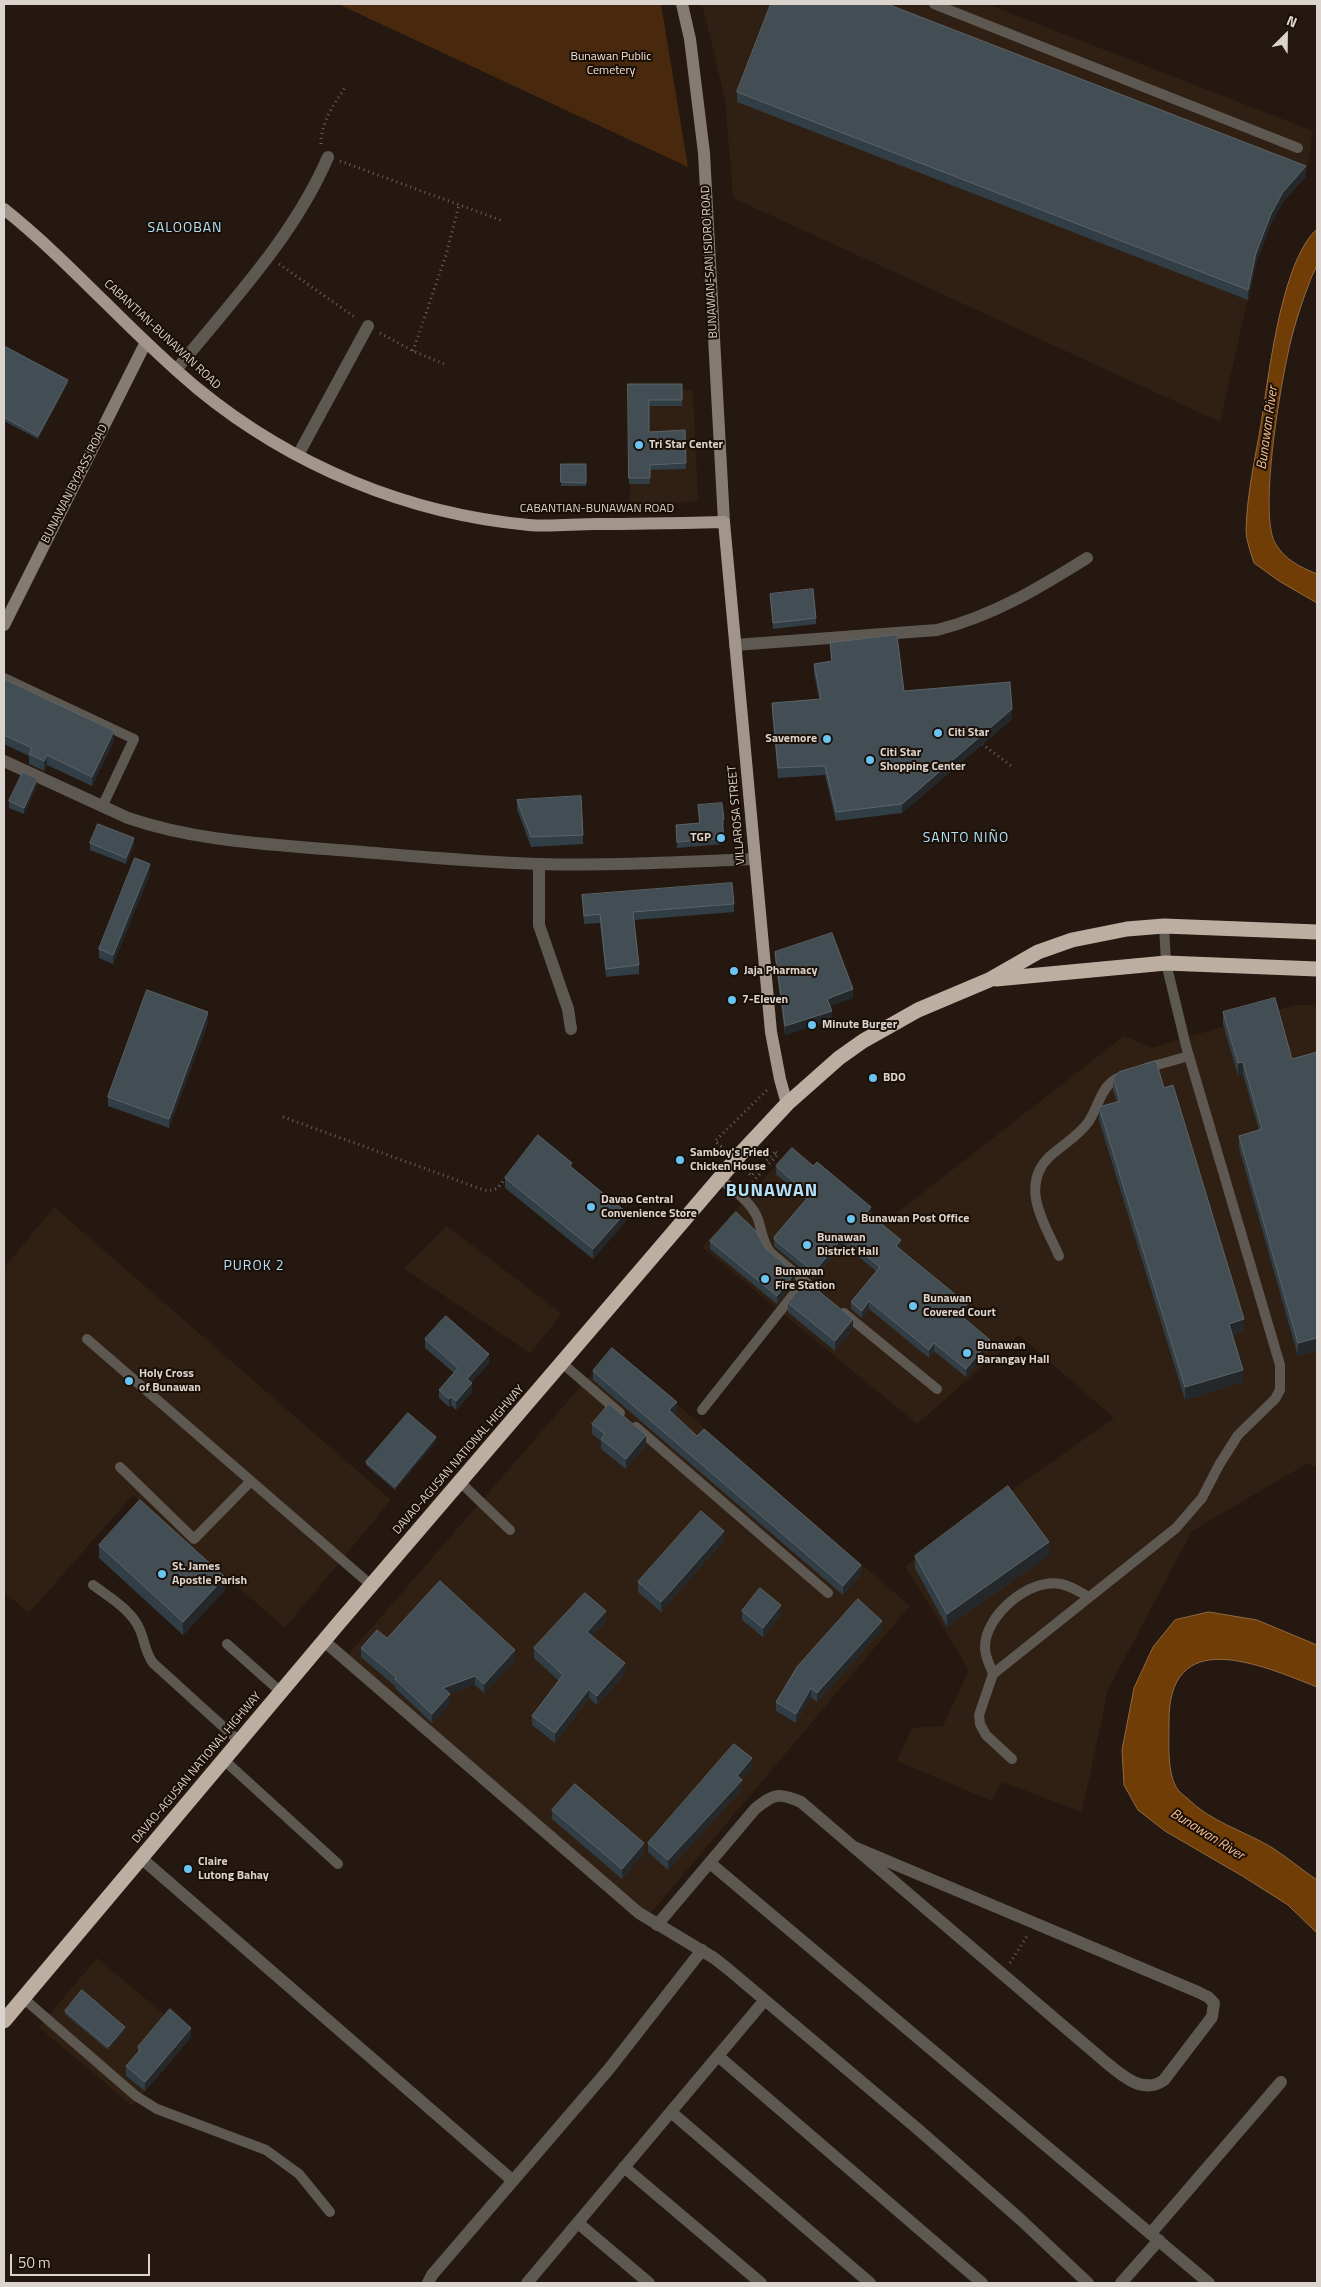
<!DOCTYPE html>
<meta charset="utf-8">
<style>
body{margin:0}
#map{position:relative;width:1321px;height:2287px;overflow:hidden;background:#241810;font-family:"Titillium Web",sans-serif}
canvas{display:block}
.frame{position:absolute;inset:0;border:5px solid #dbd3cd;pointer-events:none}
.north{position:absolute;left:1261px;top:10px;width:50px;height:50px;-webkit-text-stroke:4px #1a0f07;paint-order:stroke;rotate:23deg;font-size:14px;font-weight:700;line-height:20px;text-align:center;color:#dbd3cd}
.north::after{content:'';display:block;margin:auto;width:18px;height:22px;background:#dbd3cd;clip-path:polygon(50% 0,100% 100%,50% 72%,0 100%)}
.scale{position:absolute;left:10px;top:2254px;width:140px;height:22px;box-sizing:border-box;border:2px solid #dbd3cd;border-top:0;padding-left:6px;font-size:15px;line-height:18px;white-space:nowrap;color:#dbd3cd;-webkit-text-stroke:4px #1a0f07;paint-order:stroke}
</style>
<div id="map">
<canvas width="1321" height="2287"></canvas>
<div class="frame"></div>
<div class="north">N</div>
<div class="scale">50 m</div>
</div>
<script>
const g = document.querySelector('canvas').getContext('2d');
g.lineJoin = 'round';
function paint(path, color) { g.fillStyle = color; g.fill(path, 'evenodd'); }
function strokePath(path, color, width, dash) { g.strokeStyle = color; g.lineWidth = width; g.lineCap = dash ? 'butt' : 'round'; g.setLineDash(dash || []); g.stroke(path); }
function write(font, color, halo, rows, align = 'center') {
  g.font = font + ' "Titillium Web",sans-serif'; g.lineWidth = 4; g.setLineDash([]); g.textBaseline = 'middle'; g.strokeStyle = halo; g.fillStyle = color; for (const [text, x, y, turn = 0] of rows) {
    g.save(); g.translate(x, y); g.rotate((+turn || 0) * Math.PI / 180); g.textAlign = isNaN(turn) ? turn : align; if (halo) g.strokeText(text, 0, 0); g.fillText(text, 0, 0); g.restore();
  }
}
paint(new Path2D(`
 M702,4H987L1313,131L1306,176L1283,202L1271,224L1256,263L1220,422L733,198L725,99Z
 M628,390H693L698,501L630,506Z
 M1294,1005H1317V1468L1308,1463L1192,1531L1108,1690L1082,1812L1002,1782L992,1801L897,1761L912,1728L943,1726L969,1670L905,1566L1114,1418L1019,1335L917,1424L702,1247L793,1147L884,1223L1124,1036L1152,1048Z
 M54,1207L391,1500L285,1628L133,1495L29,1613L4,1592V1268Z
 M447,1226L562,1314L530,1353L404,1269Z
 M613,1349L910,1606L650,1914L348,1655Z
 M97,1958L191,2037L132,2106L39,2027Z`), '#302013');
paint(new Path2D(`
 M338,4H661L688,167Z`), '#48290d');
const water = new Path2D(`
 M1317,229C1317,240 1320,254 1317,264C1316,269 1312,275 1310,281C1303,299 1297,317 1292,336C1282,374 1258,511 1275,543C1285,560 1300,567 1317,574V603L1279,581L1254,563C1251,553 1246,540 1246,530C1247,494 1255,459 1261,424C1269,375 1281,261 1317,229Z
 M1209,1612L1257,1620L1317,1645V1687C1261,1665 1167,1623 1169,1724C1169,1742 1167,1771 1176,1787C1178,1791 1183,1795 1187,1798C1211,1822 1242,1830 1271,1847C1287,1857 1302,1870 1317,1880V1933L1288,1905L1244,1877L1165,1831L1138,1810L1124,1785L1122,1750L1134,1688L1153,1647L1175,1620Z`);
paint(water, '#703d07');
strokePath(water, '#906a42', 1);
strokePath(new Path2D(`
 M321,144C321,122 334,104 346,86
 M340,161L503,221
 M279,264L356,318
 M380,333L413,351L444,364
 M413,351L446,255L459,205
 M982,744L1014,768
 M283,1117L484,1190C495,1192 500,1187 505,1178
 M725,1150L715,1141L767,1090
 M746,1170L751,1176L775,1152
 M749,1186L778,1154L775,1152
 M1010,1963L1027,1936`), '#6d635c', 3, [1, 4]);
strokePath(new Path2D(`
 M934,4L1298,148
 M4,678L134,739L102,807
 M1146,1068L1189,1056
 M719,1178C733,1190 751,1201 758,1219C762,1231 762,1241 770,1252L815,1290
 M1059,1256C1045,1224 1019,1187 1049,1157C1062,1145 1079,1136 1089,1121C1101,1102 1101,1082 1125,1075
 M844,1313L937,1389
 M87,1339L371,1585
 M562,1363L620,1413
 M702,1410L804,1281
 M636,1427L828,1593
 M120,1467L194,1539L251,1481
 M460,1482L510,1530
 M93,1585C109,1597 132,1610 140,1630C145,1642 145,1652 153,1663L239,1741
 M227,1644L281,1692
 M993,1674C990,1665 985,1657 985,1648C984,1616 1030,1577 1061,1584C1071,1586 1080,1592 1089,1597
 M1012,1759L986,1735L980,1724L979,1715L993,1674L1176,1528L1202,1498L1219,1465L1238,1435L1275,1399L1280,1390V1365L1186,1046L1166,963L1164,926
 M224,1760L338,1864
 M23,1998L136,2096L157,2109L266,2150L299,2174L330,2212`), '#5e5853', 10);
strokePath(new Path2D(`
 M176,370C231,302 293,238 328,157
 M298,455L368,326
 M735,645L937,630C993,616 1039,588 1087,558
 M4,761L128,818C195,841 267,844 337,850C404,855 472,862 540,864C612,866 683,862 755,859
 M539,864V925L568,1009L571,1029
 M324,1641L639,1913L714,1958L728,1969L920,2131L1020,2219L1088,2283
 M141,1858L512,2180
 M710,1863L1209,2283
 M657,1925L755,1809C773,1794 779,1792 801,1802L1102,2059C1119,2073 1142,2096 1164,2080L1212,2017L1214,2003L1208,1997L1198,1992L854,1847
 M718,2056L982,2283
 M671,2112L870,2283
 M624,2167L761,2283
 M578,2223L649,2283
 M1151,2233L1281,2082
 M428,2283L432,2275L609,2069L702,1950
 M527,2283L764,2001
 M1121,2283L1159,2240`), '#5e5853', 12);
strokePath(new Path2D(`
 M682,4L690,39L704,153L724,522
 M4,625L146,342`), '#847b73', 12);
strokePath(new Path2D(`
 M4,209C73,264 130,333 198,389C292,466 408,514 529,525C551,527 574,524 596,524C638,524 681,523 724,522L771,1032L780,1079L787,1104`), '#a2958c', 12);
strokePath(new Path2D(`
 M996,979L1166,963L1317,969
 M4,2021L338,1624L743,1151L787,1104L839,1058L863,1041L918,1010L989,980L1038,952L1072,940L1127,929L1164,926L1317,932`), '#bdaea2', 15);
paint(new Path2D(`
 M737,92L1306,176L1283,202L1271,224L1256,263L1248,300L737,102Z
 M4,346L68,383L38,439L4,421Z
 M628,384H682V406H649V432L685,430L686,469L650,470V484H629Z
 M561,464H586V486H561Z
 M770,594L816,618V624L773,629Z
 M830,643L904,691L1012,719L902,813L836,821L825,775L778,778L772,712V703L819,699L814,673V664L831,661Z
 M4,679L114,741L92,786L47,765L44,771L29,764V756L4,744Z
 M37,785L24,814L9,808V801Z
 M517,800L583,835V844L531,847L517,809Z
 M698,805L724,819V825H723L724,844L677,848L676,825L699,823Z
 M90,843L134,845L126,864L90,850Z
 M150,874L113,964L99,958V949Z
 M582,895L734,904V912L634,920L639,965V974L606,977L600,923L584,924Z
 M775,952L853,998L830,1006L832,1020L785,1035L775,960Z
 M1223,1012L1292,1059L1317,1052V1350L1298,1356L1239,1148V1136L1259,1130L1243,1074L1238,1076L1223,1024Z
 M208,1022L169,1128L108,1106V1097Z
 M1113,1078L1164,1088L1244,1332L1232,1335L1243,1382L1185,1400L1099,1120V1107L1117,1102L1113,1090Z
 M776,1166L871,1214L901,1247L900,1249L967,1312L962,1317L990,1347L966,1377L934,1351L929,1358L869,1309L862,1318L851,1309V1302L876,1271L843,1244L814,1279L775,1247L774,1245V1237L806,1200L776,1174Z
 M572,1168L626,1221L593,1259L505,1188V1178Z
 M710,1241L765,1248L795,1281L777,1304L710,1249Z
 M788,1303L853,1329L835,1351L788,1312Z
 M425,1339L489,1363L471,1383L472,1392L456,1410L451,1405L449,1407L439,1398V1390L454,1373L425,1348Z
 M593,1371L677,1411L674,1415L697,1436L861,1574L843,1595L593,1380Z
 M592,1424L646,1445L626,1469L601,1449V1441L592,1434Z
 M436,1441L395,1490L366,1465V1462Z
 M724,1540L661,1612L638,1592V1582Z
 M99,1545L225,1590L183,1635L99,1558Z
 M1049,1555L947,1627L915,1568V1556Z
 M742,1611L781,1614L763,1637L742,1620Z
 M606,1621L592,1636L625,1673L597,1705L589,1698L555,1743L532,1725V1716L559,1681L534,1658V1648Z
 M882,1630L817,1702L811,1697L796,1723L776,1711V1702Z
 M387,1638L515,1660L484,1693L475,1685L450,1694V1704L432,1723L395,1688V1686L361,1657V1648Z
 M752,1768L742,1780V1789L668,1870L648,1852V1843Z
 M552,1810L644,1852L622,1879L552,1819Z
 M65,2011L125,2030L108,2050L65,2014Z
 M191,2037L145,2091L126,2076V2066L138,2053V2047Z`), '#313e45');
paint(new Path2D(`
 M1306,166V176L1283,202L1271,224L1256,263L1248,300V290L1256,253L1271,214L1283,192Z
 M68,380V383L38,439V436Z
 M1012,709V719L902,813V804Z
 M114,731V741L92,786V777Z
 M47,755V765L44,771V761Z
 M37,779V785L24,814V808Z
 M134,838V845L126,864V858Z
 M150,864V874L113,964V955Z
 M853,989V998L827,1007V999Z
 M832,1011V1020L785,1035V1026Z
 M208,1012V1022L169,1128V1119Z
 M1243,1062V1074L1238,1076V1063Z
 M871,1207V1214L867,1219V1212Z
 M626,1212V1221L593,1259V1249Z
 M843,1237V1244L814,1279V1272Z
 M901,1240V1247L896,1253V1246Z
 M795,1273V1281L777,1304V1296Z
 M869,1301V1309L862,1318V1311Z
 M967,1304V1312L959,1321V1314Z
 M853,1319V1329L835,1351V1341Z
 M1244,1319V1332L1229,1336V1324Z
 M1317,1338V1350L1298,1356V1343Z
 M990,1340V1347L966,1377V1369Z
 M934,1343V1351L929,1358V1350Z
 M489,1354V1363L467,1388V1379Z
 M1243,1370V1382L1185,1400V1387Z
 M472,1383V1392L456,1410V1401Z
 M451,1397V1405L449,1407V1399Z
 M677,1402V1411L669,1420V1410Z
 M646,1435V1445L626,1469V1459Z
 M436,1437V1441L395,1490V1487Z
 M724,1531V1540L661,1612V1602Z
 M1049,1542V1555L947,1627V1614Z
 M861,1565V1574L843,1595V1586Z
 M225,1577V1590L183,1635V1622Z
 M781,1605V1614L763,1637V1628Z
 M606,1611V1621L587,1641V1632Z
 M882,1621V1630L817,1702V1693Z
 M515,1650V1660L484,1693V1684Z
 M625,1663V1673L597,1705V1696Z
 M475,1676V1685L450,1694V1704L432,1723V1714L443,1688Z
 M811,1688V1697L796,1723V1714Z
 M589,1689V1698L555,1743V1733Z
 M752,1758V1768L742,1780V1789L668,1870V1860Z
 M644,1843V1852L622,1879V1869Z
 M125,2027V2030L108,2050V2047Z
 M191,2028V2037L145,2091V2082Z`), '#24282a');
const building = new Path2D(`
 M771,4H887L1306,166L1283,192L1271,214L1256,253L1248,290L737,92Z
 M4,346L68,380L38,436L4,417Z
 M628,384H682V400H649V432L685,430L686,463L650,465V478H629Z
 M561,464H586V483L561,482Z
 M813,589L816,618L773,623L770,594Z
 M897,635L904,691L1010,682L1012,709L902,804L836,812L825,766L778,768L772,703L821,699L814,664L832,661L830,643Z
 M4,679L114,731L92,777L47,755L44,761L29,754L32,748L4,735Z
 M23,772L37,779L24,808L9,801Z
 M581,796L583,835L531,837L517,800Z
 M722,803L724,819H722L724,838L677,842L676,825L700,823L698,805Z
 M98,824L134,838L126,858L90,843Z
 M135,858L150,864L113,955L99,949Z
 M732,883L734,904L633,912L639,965L606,969L600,914L584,916L582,895Z
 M832,933L853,989L827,999L832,1011L785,1026L775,952Z
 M147,990L208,1012L169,1119L108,1097Z
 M1275,998L1292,1059L1317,1052V1338L1298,1343L1239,1136L1262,1129L1243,1062L1238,1063L1223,1012Z
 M1156,1061L1164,1088L1173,1085L1244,1319L1229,1324L1243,1370L1185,1387L1099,1107L1120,1101L1113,1078L1119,1072Z
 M538,1135L572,1163L570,1166L626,1212L593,1249L505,1178Z
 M792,1148L813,1166L817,1162L871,1207L867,1212L901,1240L896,1246L967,1304L959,1314L990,1340L966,1369L934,1343L929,1350L869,1301L862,1311L851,1302L880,1267L843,1237L814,1272L775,1240L774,1237L809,1196L776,1166Z
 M736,1212L756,1231L765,1248L795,1273L777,1296L710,1241Z
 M806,1281L853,1319L835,1341L788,1303Z
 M446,1316L489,1354L467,1379L472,1383L456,1401L451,1397L449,1399L439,1390L458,1368L425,1339Z
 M612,1348L677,1402L669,1410L697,1436L704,1429L861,1565L843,1586L593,1371Z
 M609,1404L646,1435L626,1459L601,1439L605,1434L592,1424Z
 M408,1413L436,1437L395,1487L366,1462Z
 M1008,1486L1049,1542L947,1614L915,1556Z
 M140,1500L225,1577L183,1622L99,1545Z
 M701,1511L724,1531L661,1602L638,1582Z
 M440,1581L515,1650L484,1684L475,1676L443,1688L450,1694L432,1714L395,1679L396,1677L361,1648L377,1630L387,1638Z
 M760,1588L781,1605L763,1628L742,1611Z
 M585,1593L606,1611L587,1632L625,1663L597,1696L589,1689L555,1733L532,1716L563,1675L534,1648Z
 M858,1599L882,1621L817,1693L811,1688L796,1714L776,1702L797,1667Z
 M734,1744L752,1758L737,1776L742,1780L668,1860L648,1843Z
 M575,1784L644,1843L622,1869L552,1810Z
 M82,1990L125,2027L108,2047L65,2011Z
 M170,2009L191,2028L145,2082L126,2066L140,2050L138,2047Z`);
paint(building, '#434e54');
strokePath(building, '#5b6367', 1);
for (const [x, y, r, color] of [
 [639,445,5,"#68c4f0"],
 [938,733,5,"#68c4f0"],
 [827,739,5,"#68c4f0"],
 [870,760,5,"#68c4f0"],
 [721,838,5,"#68c4f0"],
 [734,971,5,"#68c4f0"],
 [732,1000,5,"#68c4f0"],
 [812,1025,5,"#68c4f0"],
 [873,1078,5,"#68c4f0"],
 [680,1160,5,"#68c4f0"],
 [591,1207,5,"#68c4f0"],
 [851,1219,5,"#68c4f0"],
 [807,1245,5,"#68c4f0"],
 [765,1279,5,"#68c4f0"],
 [913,1306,5,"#68c4f0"],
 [967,1353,5,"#68c4f0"],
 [129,1381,5,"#68c4f0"],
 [162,1574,5,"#68c4f0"],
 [188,1869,5,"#68c4f0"]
]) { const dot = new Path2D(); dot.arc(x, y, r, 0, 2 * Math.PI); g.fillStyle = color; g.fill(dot); strokePath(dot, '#1a0f07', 2); }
write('12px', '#f4e0d1', '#1a0f07', [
 ["Bunawan Public",611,57],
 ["Cemetery",611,71]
]);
write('12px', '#dbd3cd', '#1a0f07', [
 ["BUNAWAN-SAN ISIDRO ROAD",710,262,-93],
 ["CABANTIAN-BUNAWAN ROAD",162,335,43],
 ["BUNAWAN BYPASS ROAD",75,484,-63],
 ["CABANTIAN-BUNAWAN ROAD",597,509],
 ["VILLAROSA STREET",737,815,-95],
 ["DAVAO-AGUSAN NATIONAL HIGHWAY",459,1460,-49],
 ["DAVAO-AGUSAN NATIONAL HIGHWAY",197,1768,-50]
]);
write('bold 12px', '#dbd3cd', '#1a0f07', [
 ["Tri Star Center",649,445],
 ["Citi Star",948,733],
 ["Savemore",817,739,"right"],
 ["Citi Star",880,753],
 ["Shopping Center",880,767],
 ["TGP",711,838,"right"],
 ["Jaja Pharmacy",744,971],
 ["7-Eleven",742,1000],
 ["Minute Burger",822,1025],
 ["BDO",883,1078],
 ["Samboy's Fried",690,1153],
 ["Chicken House",690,1167],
 ["Davao Central",601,1200],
 ["Convenience Store",601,1214],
 ["Bunawan Post Office",861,1219],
 ["Bunawan",817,1238],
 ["District Hall",817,1252],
 ["Bunawan",775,1272],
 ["Fire Station",775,1286],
 ["Bunawan",923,1299],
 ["Covered Court",923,1313],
 ["Bunawan",977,1346],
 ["Barangay Hall",977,1360],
 ["Holy Cross",139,1374],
 ["of Bunawan",139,1388],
 ["St. James",172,1567],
 ["Apostle Parish",172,1581],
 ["Claire",198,1862],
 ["Lutong Bahay",198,1876]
], 'left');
g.letterSpacing = '1px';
write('14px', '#b2e1fa', '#1a0f07', [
 ["SALOOBAN",185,229],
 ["SANTO NIÑO",966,839],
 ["PUROK 2",254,1267]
]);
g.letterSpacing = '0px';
write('italic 14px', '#f4bc8f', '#1a0f07', [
 ["Bunawan River",1268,428,-82],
 ["Bunawan River",1207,1835,32]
]);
g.letterSpacing = '1px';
write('bold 18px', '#b2e1fa', '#1a0f07', [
 ["BUNAWAN",772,1192]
]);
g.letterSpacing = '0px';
</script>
